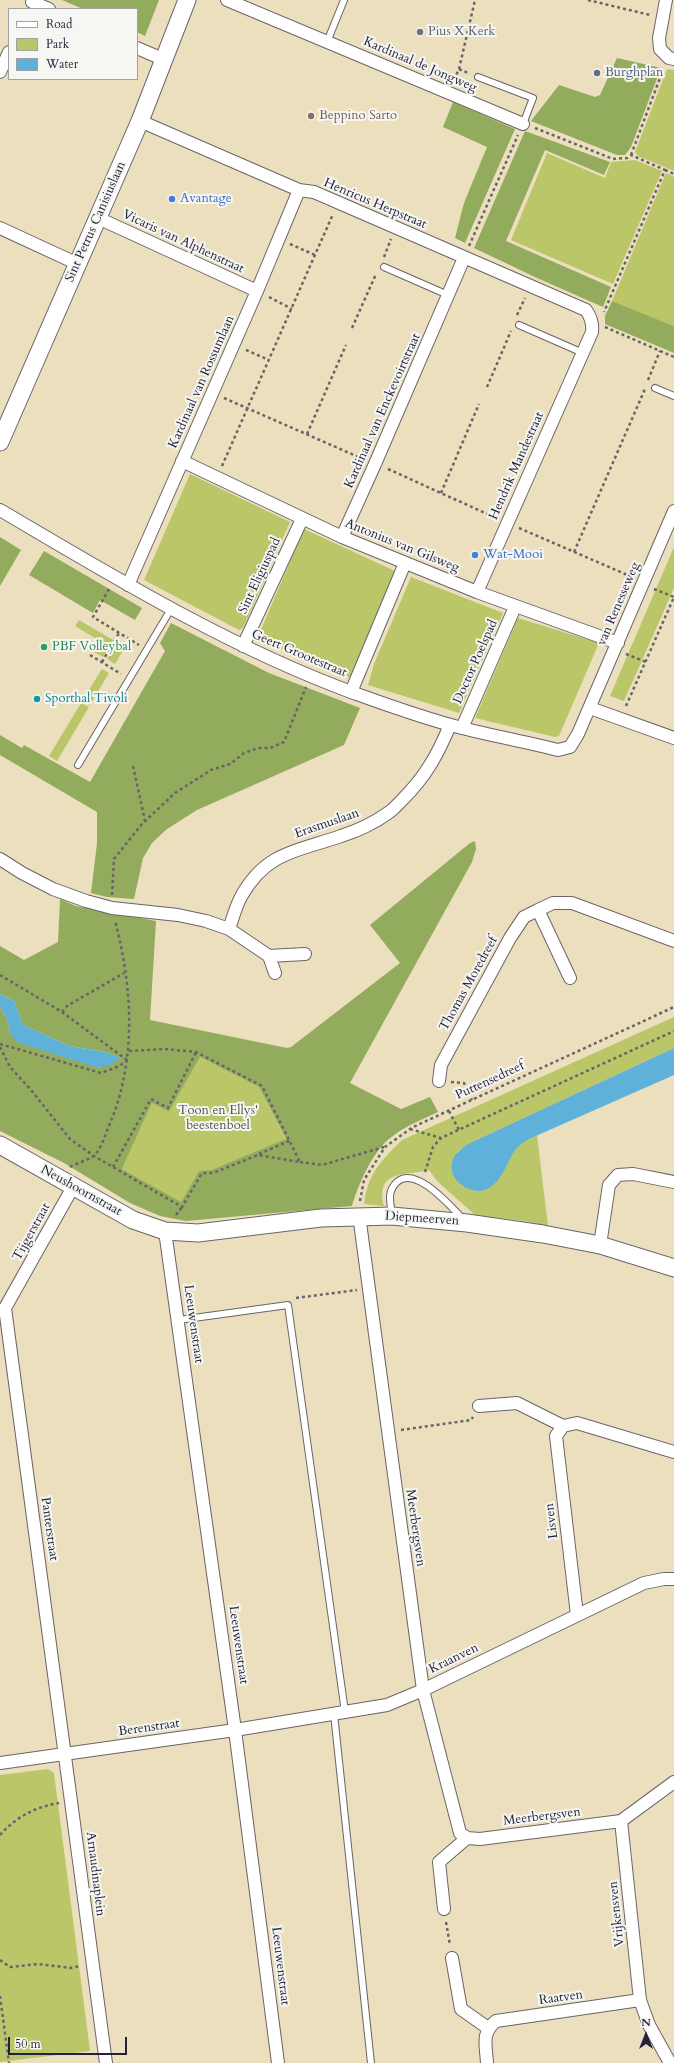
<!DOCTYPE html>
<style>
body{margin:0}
#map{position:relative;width:674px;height:2063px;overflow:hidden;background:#ecdfbe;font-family:Cardo,serif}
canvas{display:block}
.legend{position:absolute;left:8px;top:8px;width:130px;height:72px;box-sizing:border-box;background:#f6f6f2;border:1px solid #a1a1a9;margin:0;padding:5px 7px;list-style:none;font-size:12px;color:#22223b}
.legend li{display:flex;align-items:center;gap:8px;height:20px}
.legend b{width:20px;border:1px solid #a1a1a9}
.north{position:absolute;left:626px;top:2015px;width:40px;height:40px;-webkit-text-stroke:3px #f6f6f2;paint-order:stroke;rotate:0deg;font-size:11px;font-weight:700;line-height:16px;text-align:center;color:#22223b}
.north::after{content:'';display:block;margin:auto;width:14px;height:18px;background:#22223b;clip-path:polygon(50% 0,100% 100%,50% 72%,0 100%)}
.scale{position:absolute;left:8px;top:2037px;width:119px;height:18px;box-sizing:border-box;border:2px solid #22223b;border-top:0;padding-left:5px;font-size:12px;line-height:14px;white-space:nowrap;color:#22223b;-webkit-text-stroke:3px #f6f6f2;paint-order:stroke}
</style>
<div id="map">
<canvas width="674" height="2063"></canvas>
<ul class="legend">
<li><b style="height:5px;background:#fff"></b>Road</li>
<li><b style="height:11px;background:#bac668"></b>Park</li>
<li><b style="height:11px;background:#5fb1da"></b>Water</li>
</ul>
<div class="north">N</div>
<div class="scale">50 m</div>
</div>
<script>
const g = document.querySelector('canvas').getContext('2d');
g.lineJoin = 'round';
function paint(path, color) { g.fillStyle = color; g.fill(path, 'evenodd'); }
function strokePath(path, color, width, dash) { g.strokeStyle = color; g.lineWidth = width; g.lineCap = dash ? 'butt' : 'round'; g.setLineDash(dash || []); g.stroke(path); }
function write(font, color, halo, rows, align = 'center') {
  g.font = font + ' Cardo,serif'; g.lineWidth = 4; g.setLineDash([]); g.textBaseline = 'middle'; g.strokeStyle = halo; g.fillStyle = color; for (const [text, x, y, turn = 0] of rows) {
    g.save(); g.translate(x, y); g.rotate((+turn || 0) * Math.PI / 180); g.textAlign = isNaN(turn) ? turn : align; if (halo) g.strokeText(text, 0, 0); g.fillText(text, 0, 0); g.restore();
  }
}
paint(new Path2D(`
 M667,69L674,70V171L638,156L635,152Z
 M547,153L605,178L611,162L635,160L662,171L613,284L511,240Z
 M666,173L674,177V326L612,301Z
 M190,474L290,522L243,628L239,630L144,580Z
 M304,529L395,571L351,678L257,639Z
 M674,547V588L624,701L610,696Z
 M411,577L503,613L459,713L368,685L374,664Z
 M518,618L599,643L559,736L555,737L475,718Z
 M79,620L113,640L103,657L92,651L98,640L75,626Z
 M117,642L125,647L115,664L107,659Z
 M102,669L109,673L90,705L82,701Z
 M81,703L89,707L57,761L49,756Z
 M674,1017V1048L470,1143L457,1152L461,1185C495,1203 501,1170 516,1149C521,1142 530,1138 537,1135L548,1226L524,1221L475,1215L437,1181L429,1170C406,1176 375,1169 384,1206L364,1204C368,1173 381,1161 402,1140Z
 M200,1057L259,1087L286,1140L211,1170L199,1171L181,1203L122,1169L152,1103L169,1112Z
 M48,1769L54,1773L90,2051L0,2062V1775Z`), '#bac668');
paint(new Path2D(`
 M62,0H159L145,36L137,32V9H83Z
 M617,58L661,68L631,147L625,155H617L531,121L559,85L595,97L600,95Z
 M453,102L515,129L465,243L455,238L464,203L487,147L443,127Z
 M525,131L610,162L604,175L545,150L506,241L611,287L603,307L537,278L474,248Z
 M612,301L674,326V353L605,324V316Z
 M0,537L21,550L0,586Z
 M44,551L142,608L135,620L100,600L93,613L29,575Z
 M171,623L269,673L360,708L344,745L197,810L167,829L152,843L143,858L134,899L107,897L91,893L97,843V812L0,755V735L22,748L24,745L90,782L165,651L160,643Z
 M475,841L476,849L472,862L350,1083L401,1109L430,1097L438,1112C421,1120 403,1127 389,1139C372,1153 358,1185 352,1206L186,1221L160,1216L130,1203L64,1163L0,1131V1007L7,1019L11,1035L99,1068L121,1058L105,1052L70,1046L23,1025L14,1001L0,994V946L24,960L58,942L60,899L76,906L156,921L150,1020L287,1048L291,1047L400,963L370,925L470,843ZM200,1057L259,1087L286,1139L211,1170L199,1171L181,1202L122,1169L152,1103L169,1112Z`), '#93ab5c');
paint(new Path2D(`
 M0,994L14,1001L23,1025L70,1046L105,1052L121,1058L110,1065L99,1068L19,1043L11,1035L7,1019L0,1007Z
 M674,1048V1075L529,1139C526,1141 520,1144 517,1148C506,1161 503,1184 484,1190C469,1195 448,1179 452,1163C454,1153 462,1148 470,1143Z`), '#5fb1da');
const lane = new Path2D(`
 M327,42L344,0
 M478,77L533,98L523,124
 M384,267L448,295
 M519,325L583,353
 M655,388L674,396
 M78,765L171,609
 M392,1214C390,1202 387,1191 397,1182C416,1165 451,1207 463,1219
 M179,1320L288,1305L345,1712
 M334,1714L371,2063`);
const street = new Path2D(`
 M227,0L523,124
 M666,0L659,38L660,49L669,58L674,59
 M32,2L49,9
 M137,48L165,60
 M0,72L9,52
 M140,121L299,190L314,192L586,310C591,317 593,323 592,332L477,592
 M98,218L257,291
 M0,228L78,264
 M182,461L342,537L477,592L618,643
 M0,510C114,577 227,646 351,692C387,705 425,719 462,728C494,736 526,742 558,750L570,747L578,734L674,511
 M342,537L375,464L464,258
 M128,585L257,291L299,190
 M243,646L302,519
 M351,692L405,563
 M590,708L674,738
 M462,728L515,607
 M0,859L22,873L53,889L86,901L112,908L178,915L206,921L229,929L269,956L305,954
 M538,910L570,978
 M229,929C233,918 236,905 242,895C267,851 299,851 341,836C357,831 374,823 388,813C393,810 398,804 403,799C426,776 438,754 450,725
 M269,956L275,973
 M439,1081L441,1065L510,938L524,917L538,910L553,903H572L674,941
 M359,1215L423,1690L460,1833L467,1838L480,1839L621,1821
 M165,1231L235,1730L278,2063
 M600,1245L609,1185L618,1175L633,1174L674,1182
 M5,1308L106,2063
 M5,1308L73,1187
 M479,1406L517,1403L563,1426
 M577,1615L556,1436L563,1426L577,1423L674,1452
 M0,1763L235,1730L387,1705L423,1690L644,1583L664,1579H674
 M444,1909L439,1862L467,1838
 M452,1958L461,2009L488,2028
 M487,2063C486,2045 481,2033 496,2021L640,2000
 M670,2063L649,2025L640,2000L621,1821L674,1782`);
const secondary = new Path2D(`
 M0,442L140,121L187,0
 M0,1145L133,1220L165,1231L198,1233L321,1218L392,1216L467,1223L543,1234L600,1245L674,1268`);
strokePath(lane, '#696469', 8);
strokePath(street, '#696469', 14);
strokePath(secondary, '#696469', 19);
strokePath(new Path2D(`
 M588,0L650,15
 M459,69L470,74
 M454,80L459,69L475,0
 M535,128L613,159L627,158L631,155L665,170L604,312
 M631,155L663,70
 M665,170L674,174
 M290,244L315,255
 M469,246L518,135
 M384,257L391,239
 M269,297L292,309
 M517,315L525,298
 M605,327L674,357
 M352,328L376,274
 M246,350L269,360
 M648,380L660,351
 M487,387L511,331
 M224,398L363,459
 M307,434L346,345
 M222,466L333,214
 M388,469L496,518
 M441,493L479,404
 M519,528L632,577
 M574,552L645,389
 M109,589L93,617L139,645
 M654,589L674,597
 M626,654L646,662
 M90,655L121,674
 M102,662L119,633
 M626,706L674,597
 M133,766L145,821
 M112,895L114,859L141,825L175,793L211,770L230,764L244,753L258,748H270L284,742L306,687
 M0,975L62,1012L127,1060
 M62,1012L67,1006L124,973
 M0,1044L101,1073L117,1067L127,1061
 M0,1047L10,1067L31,1090L70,1139L94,1156L182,1207L202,1173H213L258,1155L300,1162L262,1086L196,1052L165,1049L128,1051
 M451,1082L464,1083L472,1100
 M449,1111L459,1130
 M410,1129L441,1138
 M259,1154L289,1141
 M300,1162L322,1165L384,1147
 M70,1167C77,1163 89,1160 95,1155C101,1148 105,1136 108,1128C137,1063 133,988 115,921
 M113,1167L151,1099L168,1108L196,1052
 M425,1172L433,1147L441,1138L674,1031
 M360,1201L364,1180L385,1147L413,1127L674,1007
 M176,1215L182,1207
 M296,1298L357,1290
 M401,1430L471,1420L473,1417
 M0,1835C16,1817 35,1807 59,1803
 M446,1922L450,1945
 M0,1960L10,1967L38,1964L71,1968L80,1966
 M0,1996L9,2063`), '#696469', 2.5, [3, 3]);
strokePath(lane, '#fff', 6);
strokePath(street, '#fff', 12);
strokePath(secondary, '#fff', 17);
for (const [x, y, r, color] of [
 [420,32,4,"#6b7280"],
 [597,73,4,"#5c6f8a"],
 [311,116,4,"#8d6e63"],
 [172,199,4,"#3f7fe0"],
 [475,555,4,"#3f7fe0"],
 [44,647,4,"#2e9e5b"],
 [37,699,4,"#0f9aa8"]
]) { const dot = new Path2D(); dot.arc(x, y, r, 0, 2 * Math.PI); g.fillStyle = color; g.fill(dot); strokePath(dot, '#f6f6f2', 1.5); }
write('13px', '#5b616d', '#f6f6f2', [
 ["Pius X Kerk",428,32]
], 'left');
write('13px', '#22223b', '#f6f6f2', [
 ["Kardinaal de Jongweg",420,65,23],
 ["Henricus Herpstraat",375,204,23],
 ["Sint Petrus Canisiuslaan",96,222,-66],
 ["Vicaris van Alphenstraat",183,242,25],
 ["Kardinaal van Rossumlaan",202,382,-66],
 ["Kardinaal van Enckevoirtstraat",383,411,-66],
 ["Hendrik Mandestraat",517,466,-66],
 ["Antonius van Gilsweg",402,546,22],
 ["Sint Eligiuspad",260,576,-65],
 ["van Renesseweg",619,604,-67],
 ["Geert Grootestraat",299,654,23],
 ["Doctor Poelspad",476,662,-66],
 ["Erasmuslaan",327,824,-19],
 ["Thomas Moredreef",469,984,-61],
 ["Puttensedreef",490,1081,-25],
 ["Neushoornstraat",81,1191,29],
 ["Diepmeerven",422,1219,4],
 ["Tijgerstraat",32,1232,-61],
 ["Leeuwenstraat",193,1324,82],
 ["Lisven",552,1521,-97],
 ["Meerbergsven",415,1528,82],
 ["Panterstraat",49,1529,82],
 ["Leeuwenstraat",238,1645,82],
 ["Kraanven",454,1659,-26],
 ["Berenstraat",149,1728,-8],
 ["Meerbergsven",542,1817,-7],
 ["Arnaudinaplein",95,1874,83],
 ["Vrijkensven",617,1914,-96],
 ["Leeuwenstraat",280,1966,83],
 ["Raatven",561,1998,-8]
]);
write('13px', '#4e5e75', '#f6f6f2', [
 ["Burghplan",605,73]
], 'left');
write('13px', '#785e54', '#f6f6f2', [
 ["Beppino Sarto",319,116]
], 'left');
write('13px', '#366cbe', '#f6f6f2', [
 ["Avantage",180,199],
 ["Wat-Mooi",483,555]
], 'left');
write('13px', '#27864d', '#f6f6f2', [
 ["PBF Volleybal",52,647]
], 'left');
write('13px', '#0d838f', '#f6f6f2', [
 ["Sporthal Tivoli",45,699]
], 'left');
write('13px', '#505348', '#f6f6f2', [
 ["Toon en Ellys'",218,1111],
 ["beestenboel",218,1126]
]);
</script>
